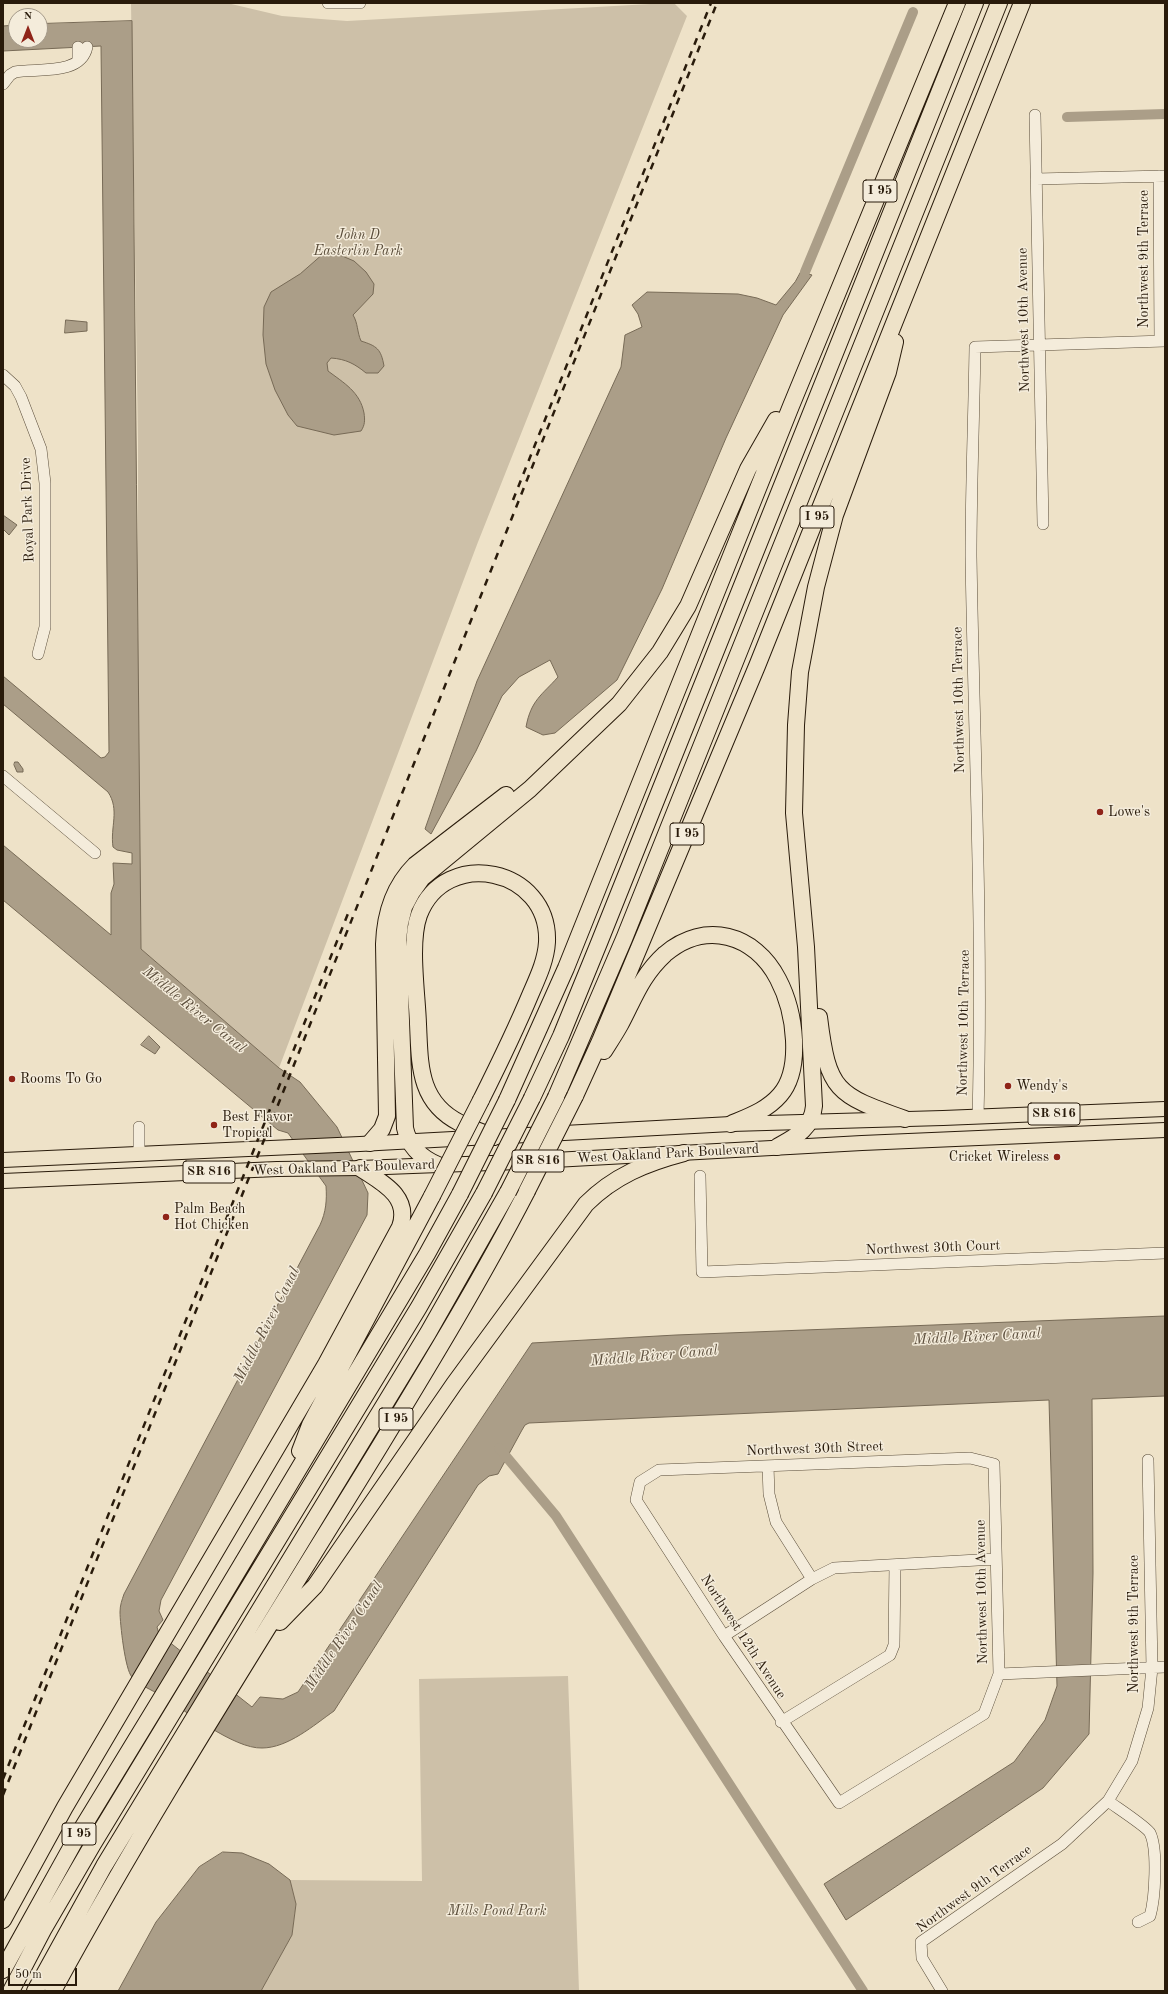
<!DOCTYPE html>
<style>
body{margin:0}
#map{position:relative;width:1168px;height:1994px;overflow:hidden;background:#eee2c8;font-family:"Old Standard TT",serif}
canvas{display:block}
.frame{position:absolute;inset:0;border:4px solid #291b0b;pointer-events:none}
.north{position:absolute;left:8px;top:8px;width:40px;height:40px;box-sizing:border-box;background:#f4ecdb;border:1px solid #a39888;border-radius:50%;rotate:0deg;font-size:11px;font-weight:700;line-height:16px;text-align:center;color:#291b0b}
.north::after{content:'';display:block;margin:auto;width:14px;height:18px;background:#8f2418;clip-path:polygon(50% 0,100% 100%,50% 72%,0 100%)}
.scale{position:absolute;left:8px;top:1968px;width:69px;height:18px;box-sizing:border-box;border:2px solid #291b0b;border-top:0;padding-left:5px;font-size:12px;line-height:14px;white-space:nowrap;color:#291b0b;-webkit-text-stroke:3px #f4ecdb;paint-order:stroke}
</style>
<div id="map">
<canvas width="1168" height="1994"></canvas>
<div class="frame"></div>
<div class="north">N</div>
<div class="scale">50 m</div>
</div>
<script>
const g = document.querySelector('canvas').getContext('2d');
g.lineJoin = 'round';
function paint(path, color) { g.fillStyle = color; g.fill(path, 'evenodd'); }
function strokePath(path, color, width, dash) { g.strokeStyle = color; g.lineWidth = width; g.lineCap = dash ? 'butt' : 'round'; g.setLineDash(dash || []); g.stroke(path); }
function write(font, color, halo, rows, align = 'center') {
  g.font = font + ' "Old Standard TT",serif'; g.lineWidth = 3; g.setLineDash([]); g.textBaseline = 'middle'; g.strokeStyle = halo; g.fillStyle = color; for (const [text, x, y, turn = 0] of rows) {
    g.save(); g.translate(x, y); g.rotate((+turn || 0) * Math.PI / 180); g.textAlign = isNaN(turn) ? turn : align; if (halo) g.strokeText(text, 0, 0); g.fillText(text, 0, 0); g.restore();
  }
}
paint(new Path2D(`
 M131,3H227L282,16L347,21L668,3H674L687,16L478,542L279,1068L141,949L138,757V442Z
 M568,1676L579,1991H261L292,1935L296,1904L290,1880L422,1881L419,1679Z`), '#cdc0a8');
const water = new Path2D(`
 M132,21L141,949L279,1068L300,1082L337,1127L368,1193L367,1215L161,1600L159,1611L163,1620L157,1627L159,1634L252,1707L260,1697L283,1699L298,1692L532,1343L676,1335L1165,1316V1396L1092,1399L1093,1573L1089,1734L1043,1788L846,1920L824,1884L1014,1762L1045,1720L1057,1686L1049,1400L529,1423L525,1425L522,1430L498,1474L489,1476L478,1485L334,1711C314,1725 288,1748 262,1748C234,1749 185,1710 160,1695C152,1690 139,1685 132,1677C125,1670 120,1623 120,1612C120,1605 122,1600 124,1594L320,1225C326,1212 327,1200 326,1186L288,1133L278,1130L3,900V845L111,935V893L114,884L113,863L132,864V853L117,850L113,847C110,827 120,810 108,792L3,704V676L101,758L105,757L109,752L101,46L3,51V26L16,25V40H40V24Z
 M328,250L354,261L366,272L374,284L373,294L353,315C358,323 357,332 361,341C377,346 381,349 384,366L378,373H366C355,364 346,359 331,358L327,363L328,371C344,383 360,392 364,413C365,420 365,425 361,431L334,435L297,426L288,415L275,390L266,364L263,335L264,307L271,292L300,274Z
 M801,272L812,275L783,315L726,438L662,589L617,680L555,733L543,735L526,727C531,700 542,695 558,677L550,660L519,677L502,696L476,751L431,834L425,829L477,681L621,367L625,335L642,327L638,314L632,305L647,292L738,294L757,298L776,305L795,282Z
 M66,320L87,322V331L65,333Z
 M3,515L17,525L9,535L3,529Z
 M15,762H18L23,769V772H17L14,765Z
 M149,1036L160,1047L155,1054L141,1045Z
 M223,1852L242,1853L269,1864L290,1880L296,1904L292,1935L261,1991H118L156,1922L199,1867Z`);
paint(water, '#ab9e88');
strokePath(water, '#776a56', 1);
strokePath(new Path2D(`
 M1067,117L1165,114
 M805,272L913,12
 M499,1448L556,1516L863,1991`), '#ab9e88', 10);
const minor = new Path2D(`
 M328,3H360
 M78,47V61
 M3,84L10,75L15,72C37,68 81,76 87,47
 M1035,115L1043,524
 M1159,176L1160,341
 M1036,179L1165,176
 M3,375L15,386L21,397L41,449L45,483V627L38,654
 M3,776L95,853
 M978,1117C983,930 974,743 971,556C971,486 974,416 975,347L1165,341
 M139,1127V1154
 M700,1176L702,1272L1165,1253
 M970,1458L994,1464L999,1674L984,1714L839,1803L724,1636L636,1500L640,1482L659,1470Z
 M768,1466L769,1494L776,1522L812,1579
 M724,1636L812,1579L834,1568L996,1559
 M999,1674L1165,1667
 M781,1722L890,1655L894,1645L895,1565
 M1108,1801C1116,1807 1147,1827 1150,1833C1158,1849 1155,1899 1150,1916L1138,1922
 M942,1991L922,1958L921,1942L1062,1844L1108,1801L1132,1761L1148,1708L1152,1668L1148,1460`);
const major = new Path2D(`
 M3,1160L360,1144L731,1124L943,1118L1165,1109
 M3,1181L277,1169L360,1168L518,1162L862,1143L1165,1130`);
const highway = new Path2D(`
 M819,1017C828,1091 836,1095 905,1119
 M604,1051C609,1043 615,1034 620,1025C634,999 641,976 665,954C705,920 755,934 778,979C788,998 793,1020 794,1040C795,1060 793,1080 780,1095C767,1110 750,1116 731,1124
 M575,1096L600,1041L757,666L1022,3
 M556,1097L624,939L999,3
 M532,1098L561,1036L599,943L975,3
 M481,1100C499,1064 516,1029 531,993C538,977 546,960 547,942C550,868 445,846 419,915C409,943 417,993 418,1024C420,1064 418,1102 460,1123C471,1129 483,1132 494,1137
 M507,1100L566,968L791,406L957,3
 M370,1143L382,1129L387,1116L384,944C385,914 393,887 415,865L506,795
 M777,1147C795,1137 812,1129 814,1106L806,947L794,813L796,725L800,672L816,587L835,515L888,372L895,342
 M438,1165C421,1158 409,1147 405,1128L398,940L400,923L404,907L412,892L422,878L530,789L619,704L660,652L688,606L748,469L776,420
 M300,1451L310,1425L432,1196
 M280,1622L315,1586L454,1384L586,1204C614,1176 646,1163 684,1153
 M3,1920L65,1807L326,1364L400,1227C411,1196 381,1182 360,1168
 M3,1970L78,1835L184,1661L427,1254L460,1194
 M11,1991L43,1930L93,1844L419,1307L484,1193
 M35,1991L104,1866L428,1333L508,1192
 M53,1991C154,1805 270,1626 380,1446C431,1362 482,1278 527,1191`);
strokePath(minor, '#5a4d3a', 12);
strokePath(major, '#291b0b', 16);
strokePath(highway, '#291b0b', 18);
strokePath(minor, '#f4ecdb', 11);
strokePath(major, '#eee2c8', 14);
strokePath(highway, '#eee2c8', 16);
strokePath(new Path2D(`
 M513,500L711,3
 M3,1779L349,911
 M3,1795L717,3`), '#291b0b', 2.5, [7, 7]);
const highwayBridge = new Path2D(`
 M527,1191L575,1096
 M508,1192L556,1097
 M484,1193L532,1098
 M460,1194L507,1100
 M432,1196L481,1100`);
strokePath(highwayBridge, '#291b0b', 18, []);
strokePath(highwayBridge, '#eee2c8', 16);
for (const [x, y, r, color] of [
 [1100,812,4,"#8f2418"],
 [12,1079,4,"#8f2418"],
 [1008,1086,4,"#8f2418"],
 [214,1125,4,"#8f2418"],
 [1057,1157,4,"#8f2418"],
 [166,1217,4,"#8f2418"]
]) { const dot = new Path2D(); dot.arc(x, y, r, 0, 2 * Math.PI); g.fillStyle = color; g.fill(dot); strokePath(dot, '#f4ecdb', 1.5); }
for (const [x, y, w] of [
 [880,191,34],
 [817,517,34],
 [687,834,34],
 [1054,1114,52],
 [538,1161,52],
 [209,1172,52],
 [396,1419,34],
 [79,1834,34]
]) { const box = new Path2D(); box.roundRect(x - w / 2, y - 11, w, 22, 3); g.fillStyle = '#f4ecdb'; g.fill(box); strokePath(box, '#291b0b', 1); }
write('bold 13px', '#291b0b', null, [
 ["I 95",880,191],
 ["I 95",817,517],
 ["I 95",687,834],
 ["SR 816",1054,1114],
 ["SR 816",538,1161],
 ["SR 816",209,1172],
 ["I 95",396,1419],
 ["I 95",79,1834]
]);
write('italic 14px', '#5a4d3a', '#f4ecdb', [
 ["John D",358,235],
 ["Easterlin Park",358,251],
 ["Mills Pond Park",497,1911]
]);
write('14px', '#291b0b', '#f4ecdb', [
 ["Northwest 9th Terrace",1144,259,-90],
 ["Northwest 10th Avenue",1024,320,-91],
 ["Royal Park Drive",28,510,-92],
 ["Northwest 10th Terrace",959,700,-91],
 ["Northwest 10th Terrace",964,1023,-89],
 ["West Oakland Park Boulevard",668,1154,-3],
 ["West Oakland Park Boulevard",344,1168,-2],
 ["Northwest 30th Court",933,1248,-2],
 ["Northwest 30th Street",815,1449,-2],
 ["Northwest 10th Avenue",982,1592,-91],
 ["Northwest 9th Terrace",1134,1624,-90],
 ["Northwest 12th Avenue",743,1637,57],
 ["Northwest 9th Terrace",974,1889,-36]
]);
write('14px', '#291b0b', '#f4ecdb', [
 ["Lowe's",1108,812],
 ["Rooms To Go",20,1079],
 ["Wendy's",1016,1086],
 ["Best Flavor",222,1117],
 ["Tropical",222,1133],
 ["Cricket Wireless",1049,1157,"right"],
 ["Palm Beach",174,1209],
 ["Hot Chicken",174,1225]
], 'left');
write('italic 15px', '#5d4f3d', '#f4ecdb', [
 ["Middle River Canal",194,1010,39],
 ["Middle River Canal",267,1325,-63],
 ["Middle River Canal",977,1337,-3],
 ["Middle River Canal",654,1356,-5],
 ["Middle River Canal",344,1636,-56]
]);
</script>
